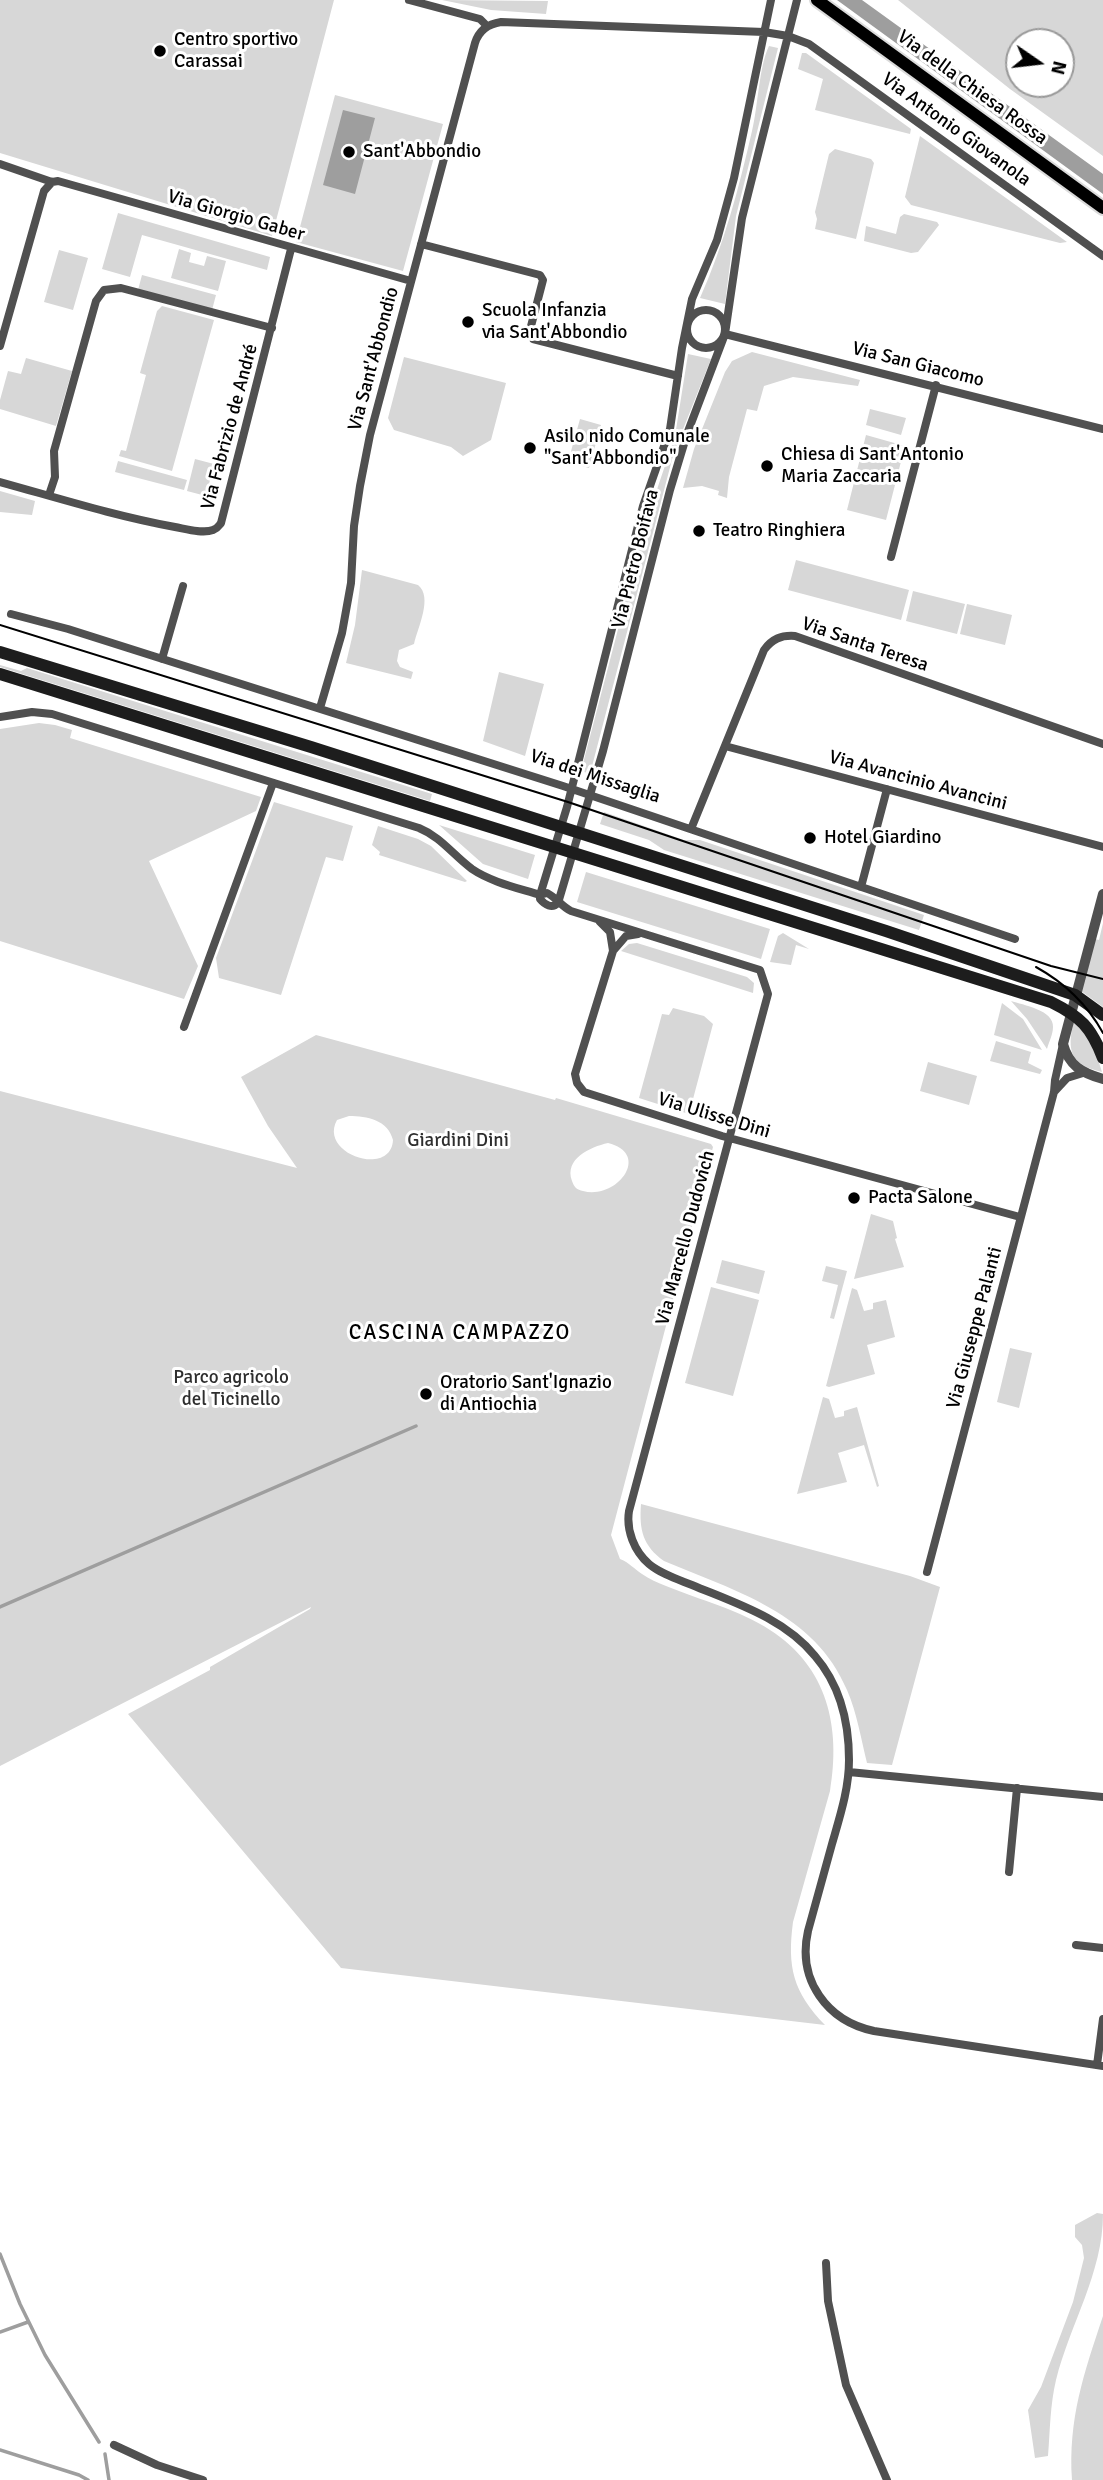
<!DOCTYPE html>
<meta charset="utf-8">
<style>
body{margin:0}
#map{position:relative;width:1103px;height:2480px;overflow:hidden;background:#fff;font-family:Signika,sans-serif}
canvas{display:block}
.north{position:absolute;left:1005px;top:28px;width:70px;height:70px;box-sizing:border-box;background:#fff;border:2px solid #999;border-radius:50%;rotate:104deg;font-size:19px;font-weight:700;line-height:28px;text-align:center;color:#000}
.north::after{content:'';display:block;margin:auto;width:24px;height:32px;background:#000;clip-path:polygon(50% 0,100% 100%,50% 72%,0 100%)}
</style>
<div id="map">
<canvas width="1103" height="2480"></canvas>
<div class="north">N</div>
</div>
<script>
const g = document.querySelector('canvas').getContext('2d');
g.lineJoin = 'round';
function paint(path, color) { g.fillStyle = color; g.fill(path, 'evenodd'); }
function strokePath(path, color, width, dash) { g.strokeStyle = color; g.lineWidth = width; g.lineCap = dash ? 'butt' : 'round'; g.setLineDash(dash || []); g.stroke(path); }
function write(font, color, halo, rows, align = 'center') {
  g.font = font + ' Signika,sans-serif'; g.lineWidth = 6; g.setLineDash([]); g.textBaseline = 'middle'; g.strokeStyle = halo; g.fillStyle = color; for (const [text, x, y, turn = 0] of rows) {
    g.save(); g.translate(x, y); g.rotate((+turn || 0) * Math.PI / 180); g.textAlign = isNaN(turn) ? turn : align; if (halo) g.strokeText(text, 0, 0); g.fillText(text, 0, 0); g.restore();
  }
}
paint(new Path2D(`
 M0,0H334L272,236L0,153Z
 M442,0L548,1L546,14L491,10Z
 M898,0H1103V156L1010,89ZM1019,42H1061V84H1019Z
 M769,46L778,48L736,216L725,304L700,298C724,244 739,188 752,131C758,107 759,66 769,46Z
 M802,53H806L911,129L910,134L815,110L823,79L798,69Z
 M335,95L443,124L403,271L296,242Z
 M920,136L1067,242L1060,243L911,205L905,197Z
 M835,149L871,159L874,163L856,239L815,229L817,219L815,212L829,154Z
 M118,213L270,257L267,270L142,235L130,277L102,269Z
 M904,214L937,222L939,225L918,252L911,253L864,241L866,226L896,234L900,217Z
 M179,249L191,253L189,262L204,266L207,256L226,261L218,291L171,278Z
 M59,250L88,258L73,310L44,302Z
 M142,275L216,295L212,310L138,290Z
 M162,306L214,320L172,471L119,456L121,450L126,451L146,375L140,373L157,311Z
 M752,352L860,380L858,386L793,377L764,386L757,411L747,409L729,477L727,498L718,495L719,491L702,486L683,488L694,449L725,372L732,361Z
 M688,354L711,359L674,452L590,774L581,771L646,522L675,436Z
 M404,357L506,383L491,440L463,456L451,447L394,430L388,418Z
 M26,358L72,371L56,426L0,409V400L8,371L21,374Z
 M870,409L906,418L901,435L866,425Z
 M580,419L601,425L589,468L568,462Z
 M866,435L905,446L886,520L847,510Z
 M195,459L214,464L206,496L187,491Z
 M118,461L187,480L184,490L115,472Z
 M0,491L35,501L32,515L0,512Z
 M796,560L909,590L901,620L788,590Z
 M362,570L418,585C433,597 418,627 414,644L399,650L397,661L400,667L413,672L411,679L346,663L355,625Z
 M913,591L965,604L957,634L906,621Z
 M967,604L1012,615L1005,645L960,634Z
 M0,665L21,671L27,668L432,794L430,801L0,667Z
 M499,672L544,684L525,756L483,741Z
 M39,723L55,725L72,730L70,738L261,797L256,811L149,861L198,966L184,999L0,941V729Z
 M274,802L353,826L343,861L326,857L281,995L219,978L216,958Z
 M604,812L684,840H700L924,915L919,930L664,850L649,840L600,824Z
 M439,825L535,855L528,879L483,864Z
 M378,826L418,839L431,846L467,881L465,882L379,855L380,852L372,845Z
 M586,872L770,929L761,959L577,902Z
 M1103,923V1007L1081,991L1095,939L1099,940Z
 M783,933L809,949L796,945L791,965L770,962L778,936Z
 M637,943L747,977L754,983L753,993L621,951L629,944Z
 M1011,1001C1023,1005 1054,1010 1053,1027C1053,1034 1049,1042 1047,1049L1027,1019Z
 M1002,1003L1023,1019L1042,1050L994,1035Z
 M673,1008L704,1016L713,1024L689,1114L639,1098L662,1014L669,1015Z
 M1074,1021L1093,1044L1102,1072C1071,1065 1066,1051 1074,1021Z
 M316,1035L555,1100L556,1098L711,1144L713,1147L611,1535L620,1559C630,1563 634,1569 642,1574C649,1579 658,1583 666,1586C700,1600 740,1610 770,1630C828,1667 841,1728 830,1791L793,1922C787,1967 793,1992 825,2025L341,1968L128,1714L210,1670V1667L310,1609L311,1607L0,1766V1091L297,1168L268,1126L241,1077ZM349,1116C367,1116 388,1120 393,1140C391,1178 318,1154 337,1120ZM608,1143C652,1154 617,1200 583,1191C577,1190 574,1187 572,1181C564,1159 590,1147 608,1143Z
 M996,1041L1031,1052L1028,1063L1042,1070L1040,1074L990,1061Z
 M928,1062L977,1076L969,1105L920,1091Z
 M871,1214L893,1221L897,1238L895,1239L904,1267L854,1279Z
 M722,1260L765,1271L759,1294L716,1283Z
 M826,1266L847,1271L834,1319L830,1318L838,1285L822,1281Z
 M711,1287L759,1300L733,1396L685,1383Z
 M852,1288L857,1290L864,1311L873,1309V1303L886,1300L895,1337L867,1345L875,1374L829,1387L826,1386Z
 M1010,1348L1032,1353L1019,1408L997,1402Z
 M823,1397L829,1399L835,1418L844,1416V1411L857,1407L879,1486L877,1487L864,1445L838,1453L847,1482L797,1494Z
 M641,1504L910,1576L940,1587L892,1765L867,1763C861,1739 857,1713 847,1690C815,1613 735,1591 664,1561C643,1546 639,1530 641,1504Z
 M1097,2213L1103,2214C1103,2273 1070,2324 1056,2380C1050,2405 1050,2431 1048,2456L1035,2458L1028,2410L1041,2387L1073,2302L1084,2258L1082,2245L1075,2237V2225Z
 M1103,2316V2480H1072C1068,2419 1084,2373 1103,2316Z`), '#d7d7d7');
paint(new Path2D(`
 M837,0H862L1103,174V194Z
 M343,110L375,118L355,194L323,185Z`), '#9e9e9e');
strokePath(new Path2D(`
 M0,1607L416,1426
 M0,2254L20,2304L45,2355L99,2442
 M0,2332L28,2322
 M0,2450L79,2475L88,2480
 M105,2454L109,2480`), '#9e9e9e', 3.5);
const primary = new Path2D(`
 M817,0L1103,208`);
strokePath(primary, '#dbdbdb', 16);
strokePath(new Path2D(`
 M409,0L480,19L487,26
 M0,164L52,182L58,181L411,281
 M421,244L540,275L543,280L530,330L533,339L678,376
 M687 329a19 19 0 1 1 38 0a19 19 0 1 1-38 0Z
 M725,334L1103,429
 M0,346L44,191L52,182
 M0,482C58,498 115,516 175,527C186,529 203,534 213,530C218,528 218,527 221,523L291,249
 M49,495L55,477L54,451L96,301L104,290L121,288L272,328
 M891,557L936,385
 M11,614L68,629L563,786L1015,939
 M162,659L183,586
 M320,708L342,633L351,583L354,526L360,486L370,435L475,43C479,30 488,24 501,22L764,32L788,36L809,44L1103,256
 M0,717L32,712L52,714L419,828C441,837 453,855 472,869C491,882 518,888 540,895L547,893C557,898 561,906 571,911L760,970L768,994L629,1511C626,1530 634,1551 649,1564C661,1574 677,1579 692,1585C735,1603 784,1618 815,1656C840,1685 849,1723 849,1760C849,1789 840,1816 832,1844C824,1873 816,1902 808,1931C797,1980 827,2021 874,2031L1103,2066
 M725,746L1103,847
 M691,829L764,650C772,639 781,635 795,636L1103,744
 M861,887L887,789
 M540,895L567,807L643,506L670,429L682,348L692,299L717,240L734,178L771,0
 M540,895V899C545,905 552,909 558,903
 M558,903L603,751L670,490L687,434L725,334L742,218L797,0
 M600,922L610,932L613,951L575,1074L577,1083L584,1092L722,1136L1020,1217
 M613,951L626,936L638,934
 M184,1027L273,783
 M1054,1092L1067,1078L1083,1073
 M927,1572L1054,1092L1055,1080L1063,1044
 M849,1772L1103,1797
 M1009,1872L1017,1788
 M1076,1945L1103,1948
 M1097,2065L1103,2019
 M826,2263L828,2301L846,2385L887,2480
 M114,2445L157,2465L203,2480`), '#505050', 8);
strokePath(new Path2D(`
 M1103,894L1063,1044C1069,1066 1082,1073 1103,1079`), '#505050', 10);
strokePath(new Path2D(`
 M0,652L311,747L886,931L1075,995L1103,1015
 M0,674L1051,1002C1081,1017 1091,1027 1103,1058`), '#1d1d1d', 12);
strokePath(primary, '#000', 12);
strokePath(new Path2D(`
 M0,625L568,802L1051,966L1103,979
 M1036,967C1065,983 1087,1004 1103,1033`), '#000', 2);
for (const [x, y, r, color] of [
 [160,51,7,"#000"],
 [349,152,7,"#000"],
 [468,322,7,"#000"],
 [530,448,7,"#000"],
 [767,466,7,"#000"],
 [699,531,7,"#000"],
 [810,838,7,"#000"],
 [854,1198,7,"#000"],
 [426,1394,7,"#000"]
]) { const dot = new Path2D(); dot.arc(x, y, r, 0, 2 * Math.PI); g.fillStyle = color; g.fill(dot); strokePath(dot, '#fff', 2.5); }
write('19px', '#000', '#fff', [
 ["Centro sportivo",174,40],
 ["Carassai",174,62],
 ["Sant'Abbondio",363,152],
 ["Scuola Infanzia",482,311],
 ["via Sant'Abbondio",482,333],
 ["Asilo nido Comunale",544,437],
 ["\"Sant'Abbondio\"",544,459],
 ["Chiesa di Sant'Antonio",781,455],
 ["Maria Zaccaria",781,477],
 ["Teatro Ringhiera",713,531],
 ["Hotel Giardino",824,838],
 ["Pacta Salone",868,1198],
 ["Oratorio Sant'Ignazio",440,1383],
 ["di Antiochia",440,1405]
], 'left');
write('19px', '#000', '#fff', [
 ["Via della Chiesa Rossa",972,88,36],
 ["Via Antonio Giovanola",956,130,36],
 ["Via Giorgio Gaber",236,216,16],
 ["Via Sant'Abbondio",374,359,-75],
 ["Via San Giacomo",918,365,14],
 ["Via Fabrizio de André",230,427,-75],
 ["Via Pietro Boifava",636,559,-76],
 ["Via Santa Teresa",865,645,19],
 ["Via dei Missaglia",595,777,18],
 ["Via Avancinio Avancini",918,781,15],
 ["Via Ulisse Dini",714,1116,17],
 ["Via Marcello Dudovich",686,1238,-75],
 ["Via Giuseppe Palanti",975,1328,-75]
]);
write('19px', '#2e2e2e', '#fff', [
 ["Giardini Dini",458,1141],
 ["Parco agricolo",231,1378],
 ["del Ticinello",231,1400]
]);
g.letterSpacing = '2px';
write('21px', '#000', '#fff', [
 ["CASCINA CAMPAZZO",460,1333]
]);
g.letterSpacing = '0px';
</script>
